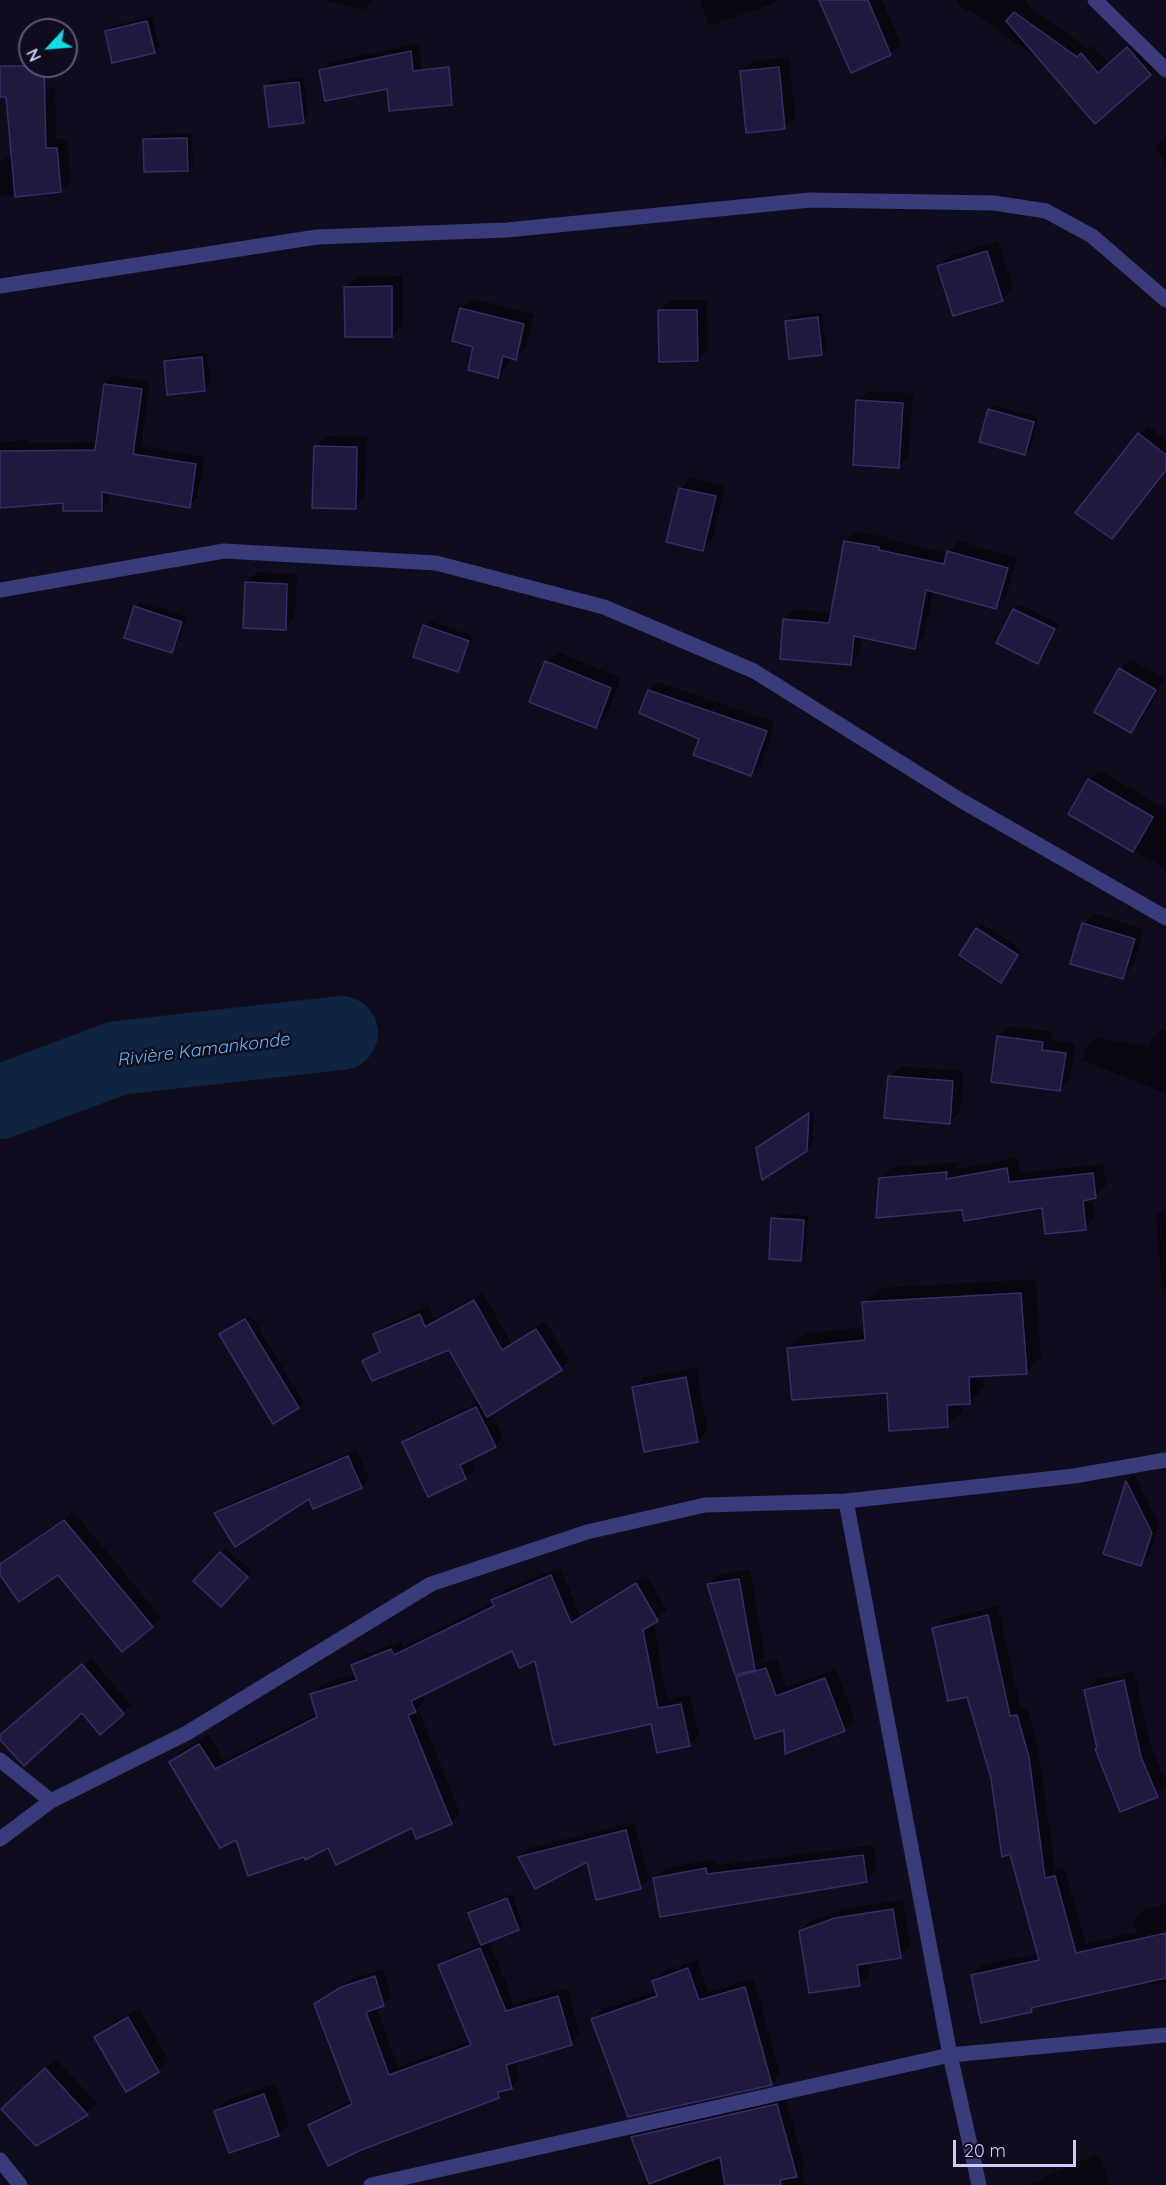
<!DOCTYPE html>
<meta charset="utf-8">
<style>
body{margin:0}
#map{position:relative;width:1166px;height:2185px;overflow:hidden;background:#0f0d1d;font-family:Quicksand,sans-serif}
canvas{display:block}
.north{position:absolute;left:18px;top:18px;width:60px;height:60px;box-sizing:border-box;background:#0f0d1d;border:2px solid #5c5976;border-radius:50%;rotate:244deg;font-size:16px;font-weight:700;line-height:24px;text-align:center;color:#cfccfc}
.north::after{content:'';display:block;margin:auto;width:21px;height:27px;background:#0cdee8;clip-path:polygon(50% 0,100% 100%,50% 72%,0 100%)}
.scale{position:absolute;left:953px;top:2140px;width:123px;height:27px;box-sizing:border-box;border:3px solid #cfccfc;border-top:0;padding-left:8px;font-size:18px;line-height:21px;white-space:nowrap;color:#cfccfc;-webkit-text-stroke:4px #0f0d1d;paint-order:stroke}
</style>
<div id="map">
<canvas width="1166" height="2185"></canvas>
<div class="north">N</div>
<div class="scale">20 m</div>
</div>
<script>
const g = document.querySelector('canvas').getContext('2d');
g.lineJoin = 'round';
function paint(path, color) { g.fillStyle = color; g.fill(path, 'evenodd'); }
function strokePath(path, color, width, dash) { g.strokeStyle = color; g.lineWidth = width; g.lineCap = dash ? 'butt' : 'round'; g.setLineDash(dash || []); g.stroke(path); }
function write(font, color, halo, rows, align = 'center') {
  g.font = font + ' Quicksand,sans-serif'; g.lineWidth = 5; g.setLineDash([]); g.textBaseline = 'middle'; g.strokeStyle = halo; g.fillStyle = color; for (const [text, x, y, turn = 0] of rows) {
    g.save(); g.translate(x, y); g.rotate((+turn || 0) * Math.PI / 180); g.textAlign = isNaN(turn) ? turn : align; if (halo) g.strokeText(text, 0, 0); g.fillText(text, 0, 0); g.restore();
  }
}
paint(new Path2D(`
 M322,0H373L364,10Z
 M700,0H776L772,4L709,26Z
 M821,0H882L901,44L890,54Z
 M957,0H1025L1029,6L1087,48L1091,45L1109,64L1138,39L1160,65L1095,122L1044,63L969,10L965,13Z
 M152,17L159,47L154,52L107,31L112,26Z
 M420,43L422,74L320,71L330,62Z
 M789,57L795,117L784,128L741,72L752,61Z
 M303,78L308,117L303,122L266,86L271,81Z
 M55,88L56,139L67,138L71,181L60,191L0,196V162L10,153L13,152L19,95Z
 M192,133L193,165L188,170L144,140L149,135Z
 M1166,138V164L1155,147Z
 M998,241L1013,289L1002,300L939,266L950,256Z
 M402,276V325L392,336L346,287L356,277Z
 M471,298L534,314L526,348L515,358L510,357L508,365L498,376L475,346L461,309Z
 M670,300H707L708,349L698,360L660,311Z
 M822,313L826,349L821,354L786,321L791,316Z
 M207,353L210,385L205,390L165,362L170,357Z
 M113,376L150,381L141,446L204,457L197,498L189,506L109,492V502L101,510L65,501L0,507V442L29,440V443L97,442L105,384Z
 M868,391L913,393L909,456L899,466L858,401Z
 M994,405L1038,417L1030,449L1025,454L989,410Z
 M1147,425L1166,440V470L1112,537L1077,513Z
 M326,436L367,437L365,497L355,507L315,447Z
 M691,478L725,486L713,538L703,549L668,541L681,488Z
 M855,532L888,537V540L948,553L959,541L1017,558L1006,597L996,607L933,590L924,637L914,647L862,636L860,654L851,664L784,619L794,609L832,613L845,541Z
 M257,572L297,574L295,618L285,628L246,582Z
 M140,602L186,617L176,646L171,651L135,607Z
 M1019,604L1059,624L1043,657L1038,662L1014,609Z
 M430,621L473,636L462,665L457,670L425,626Z
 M557,652L621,678L606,716L596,726L547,662Z
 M1130,659L1165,679L1141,721L1130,731L1120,669Z
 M658,682L775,722L760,766L751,774L701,738L649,691Z
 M1099,770L1166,809V869L1071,814L1089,780Z
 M1094,913L1144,929L1133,966L1123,977L1084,924Z
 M982,924L1022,950L1001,981L977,929Z
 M1009,1026L1053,1032L1052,1040L1075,1043L1070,1079L1060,1090L998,1036Z
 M1162,1028L1166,1030V1093L1082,1060L1085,1049L1096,1038L1149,1046L1152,1039Z
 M900,1066L963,1071L960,1112L950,1122L889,1077Z
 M814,1110L812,1144L806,1150L757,1148Z
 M1017,1158L1020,1172L1103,1164L1106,1186L1093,1197L1095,1218L1085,1228L1043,1206L963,1208L881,1179L891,1168L957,1162L956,1169Z
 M1165,1207L1166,1291L1162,1292L1156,1216Z
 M778,1214L808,1216L806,1254L801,1259L773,1219Z
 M1036,1279L1041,1358L1026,1372L983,1375L984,1388L969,1402L962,1403V1411L948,1426L888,1392L789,1348L804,1333L865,1327L864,1303L879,1288Z
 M483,1293L511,1343L545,1321L570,1360L561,1369L491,1412L503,1438L495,1446L469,1459L474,1470L465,1478L404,1442L412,1434L480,1402L450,1348L364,1362L380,1349L374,1334L383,1326L429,1306L434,1319Z
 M251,1315L303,1402L298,1407L221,1334Z
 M696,1368L708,1430L698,1441L634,1387L644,1377Z
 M357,1449L369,1479L361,1487L216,1514L224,1506Z
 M1134,1474L1159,1524L1149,1556L1140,1564L1104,1553L1127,1481Z
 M74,1512L161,1617L152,1626L58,1573L0,1572V1564L6,1558Z
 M226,1548L251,1571L221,1604L195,1581Z
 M560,1567L580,1615L646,1575L667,1610L653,1622L667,1699L690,1695L699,1736L689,1745L652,1722L536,1659L513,1649L422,1694L425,1701L418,1708L460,1813L451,1823L412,1826L329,1846L304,1855L236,1838L171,1762L180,1752L209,1735L224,1761L317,1713L312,1695L321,1685L356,1674L353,1666L362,1656L401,1641L403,1647L494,1602L493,1600L502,1591Z
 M750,1569L765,1658L759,1664L777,1658L786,1687L836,1669L855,1720L845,1730L785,1728L738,1678L744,1671L708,1585L719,1574Z
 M998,1606L1020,1707L1027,1706L1038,1747L1055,1869L1064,1867L1086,1944L1137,1932L1134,1920L1144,1910L1166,1904V1982L1151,1985L1150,1980L1036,2006L1031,2010L972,1975L982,1965L1039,1953L993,1777L968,1695L934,1629L944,1619Z
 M91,1658L131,1705L123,1713L100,1733L82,1711L0,1737Z
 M1134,1671L1151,1746L1166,1782V1786L1157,1795L1098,1747L1086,1691L1096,1680Z
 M634,1822L649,1879L640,1888L588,1860L520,1857L529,1848Z
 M873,1845L877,1870L866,1881L655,1878L665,1868L716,1859L718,1865Z
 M512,1894L523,1924L518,1929L489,1940L514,2004L567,1988L580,2035L571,2043L515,2060L520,2079L498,2097L310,2125L319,2117L352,2100L316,2004L324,1996L352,1979L383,1969L392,1996L383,2004L376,2007L398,2067L471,2041L440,1965L449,1957L482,1944L470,1913L475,1908Z
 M903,1900L911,1946L900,1957L868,1961L870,1974L859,1984L800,1931L811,1921L847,1908Z
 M697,1960L708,1992L754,1979L780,2075L771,2084L593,2019L602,2010L657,1991L654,1981L663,1972Z
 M139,2008L169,2060L158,2070L126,2090L95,2038L106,2027Z
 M56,2059L97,2103L87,2113L36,2144L14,2099Z
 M275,2084L289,2124L278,2135L216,2112L226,2101Z
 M785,2096L805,2167L801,2170L806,2185H638L649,2180L633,2138L641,2129Z
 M1099,2154L1109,2185H1028L1042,2180L1047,2176Z`), '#0007');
strokePath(new Path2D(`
 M0,1102L118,1058L341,1033`), '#0e2440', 74);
const building = new Path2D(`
 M819,0H868L891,55L851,73Z
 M1014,12L1077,57L1081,53L1098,73L1127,47L1151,75L1095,124L1006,21Z
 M147,21L155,53L112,63L105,31Z
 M411,51L413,71L449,67L452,105L389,111L387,89L325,101L319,70Z
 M0,66H44L46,148H57L61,192L15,197L6,97H0Z
 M779,67L785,129L746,133L740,71Z
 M299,82L304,123L269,127L264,86Z
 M187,138L188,171L144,172L143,139Z
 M987,251L1003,301L953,316L937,266Z
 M392,286V337H345L344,287Z
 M460,308L524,324L516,360L503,356L498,378L468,370L473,347L452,341Z
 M658,310H697L698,361L659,362Z
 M818,317L822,355L789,359L785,321Z
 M202,357L205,391L167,395L164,361Z
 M104,384L142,389L133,454L196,464L190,508L102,492V511H63V503L0,508V451L95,450Z
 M856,400L903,403L899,468L853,465Z
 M988,409L1034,422L1025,455L979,442Z
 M1138,433L1166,455V470L1112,539L1075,513Z
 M314,446L357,447L356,509L312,508Z
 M679,488L716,496L703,551L666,542Z
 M844,541L879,547V550L944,564L947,551L1008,568L996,609L926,590L915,649L854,636L851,665L780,659L783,619L829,623Z
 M245,582L287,584L286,630L243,628Z
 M134,606L182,622L172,653L124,638Z
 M1013,609L1055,629L1038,664L996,643Z
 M423,625L469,641L458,672L413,657Z
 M545,661L611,688L596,728L529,702Z
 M1119,668L1156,690L1131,733L1094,712Z
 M648,690L767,731L751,776L693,755L699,739L639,713Z
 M1088,779L1153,817L1133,852L1068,814Z
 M1082,923L1135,939L1123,979L1070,964Z
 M976,928L1018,955L1001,983L959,955Z
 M997,1036L1043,1042L1042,1050L1066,1053L1060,1091L991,1082Z
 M888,1076L953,1081L950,1124L884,1118Z
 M809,1113L807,1151L762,1180L756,1148Z
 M1007,1168L1009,1182L1093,1173L1096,1198L1083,1201L1086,1230L1045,1234L1042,1208L964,1221L962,1210L876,1218L879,1178L947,1172L946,1179Z
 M771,1218L804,1220L801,1261L769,1259Z
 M1021,1293L1027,1374L969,1377L970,1404L947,1405L948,1427L889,1431L887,1393L792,1400L787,1348L865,1340L862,1302Z
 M474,1300L502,1350L536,1329L562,1370L487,1417L449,1350L372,1381L362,1361L380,1352L373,1334L420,1314L425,1327Z
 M245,1319L299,1408L273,1424L219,1334Z
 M686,1377L698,1442L644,1452L632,1387Z
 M476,1407L496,1447L460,1465L466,1479L428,1497L402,1442Z
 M348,1456L362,1488L313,1509L309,1499L235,1547L214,1513Z
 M1126,1481L1152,1533L1141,1566L1103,1554Z
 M64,1520L153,1627L122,1652L58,1575L19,1602L0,1575V1564Z
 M220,1552L248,1577L221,1607L193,1581Z
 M551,1575L571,1623L636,1583L658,1621L643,1630L658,1708L681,1704L690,1746L657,1753L651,1724L554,1745L535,1661L519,1668L512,1651L411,1701L416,1712L408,1715L452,1824L416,1839L412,1828L336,1865L328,1848L305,1860L304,1857L248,1876L236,1840L220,1848L169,1762L199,1744L215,1769L317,1717L310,1694L357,1680L351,1665L391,1649L394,1655L494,1606L491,1600Z
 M739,1579L755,1670L735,1675L707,1584Z
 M988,1615L1010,1716L1017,1715L1029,1757L1045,1878L1055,1876L1076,1953L1166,1933V1978L1031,2008L1032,2012L981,2023L971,1975L1039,1960L1010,1854L1002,1857L991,1778L967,1697L948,1701L932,1628Z
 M82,1664L124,1714L100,1735L82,1713L24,1766L0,1740V1735Z
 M766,1668L776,1696L825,1678L845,1731L785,1754L784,1730L755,1739L736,1677Z
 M1124,1680L1141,1757L1158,1797L1120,1812L1095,1749L1097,1748L1084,1690Z
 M626,1830L641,1889L596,1900L587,1862L535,1889L518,1857Z
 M863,1855L867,1882L660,1917L653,1878L706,1868L707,1874Z
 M507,1898L519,1930L481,1945L468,1913Z
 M893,1909L901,1958L857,1965L860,1986L809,1993L799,1931L835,1918Z
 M480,1948L506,2011L558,1996L572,2045L506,2065L512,2089L498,2092L499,2098L361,2150L328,2166L308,2125L352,2104L314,2004L341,1987L375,1976L384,2006L366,2012L389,2075L471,2045L438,1965Z
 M688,1968L699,2000L745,1987L772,2085L628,2117L591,2019L657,1996L652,1981Z
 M128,2017L159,2072L126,2092L94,2037Z
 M45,2068L88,2115L36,2146L1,2109Z
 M264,2094L279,2136L229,2153L214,2111Z
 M777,2104L797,2177L780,2180L781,2185H725L720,2157L649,2184L631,2137Z`);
paint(building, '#1f1a3d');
strokePath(building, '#362d68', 1.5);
strokePath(new Path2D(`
 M1095,0L1166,70
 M0,286L317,237L507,230L810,200L994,203L1046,211L1092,236L1166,300
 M0,590L224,551L436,563L604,607L754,671L962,801L1166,918
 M846,1501L950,2055L979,2185
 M0,1760L51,1801
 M0,1839L51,1801L187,1733L431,1584L587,1532L705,1505L846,1501L1074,1476L1166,1460
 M0,2160L20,2185
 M371,2185L950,2055L1166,2035`), '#3a3b7a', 15);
write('italic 18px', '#60b9f7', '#0f0d1d', [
 ["Rivière Kamankonde",203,1050,-7]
]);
</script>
